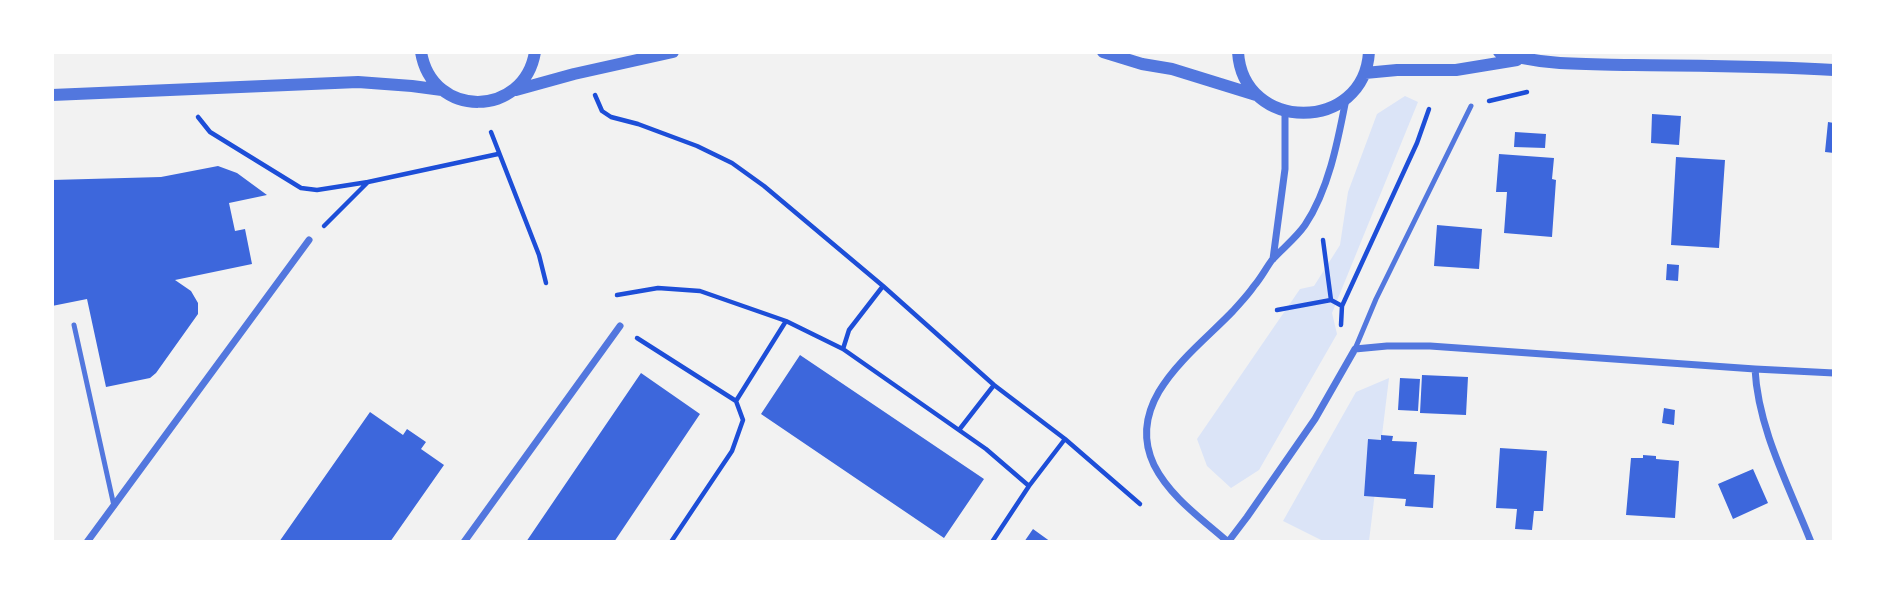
<!DOCTYPE html>
<style>
body{margin:0}
#map{position:relative;width:1886px;height:594px;overflow:hidden;background:#f2f2f2;font-family:Manrope,sans-serif}
canvas{display:block}
.frame{position:absolute;inset:0;border:54px solid #fff;pointer-events:none}
</style>
<div id="map">
<canvas width="1886" height="594"></canvas>
<div class="frame"></div>
</div>
<script>
const g = document.querySelector('canvas').getContext('2d');
g.lineJoin = 'round';
function paint(path, color) { g.fillStyle = color; g.fill(path, 'evenodd'); }
function strokePath(path, color, width, dash) { g.strokeStyle = color; g.lineWidth = width; g.lineCap = dash ? 'butt' : 'round'; g.setLineDash(dash || []); g.stroke(path); }
paint(new Path2D(`
 M1405,96L1418,102L1332,313L1337,334L1259,470L1231,488L1207,466L1197,439L1300,289L1314,286L1340,245L1348,192L1377,114Z
 M1389,378L1369,541H1323L1283,521L1356,392Z`), '#dbe4f7');
paint(new Path2D(`
 M1652,114L1681,116L1679,145L1651,143Z
 M1828,122L1834,123V153L1825,152Z
 M1515,132L1546,134L1545,148L1514,147Z
 M1499,154L1554,158L1552,179L1556,180L1552,237L1504,233L1507,192H1496Z
 M1676,157L1725,160L1719,248L1671,245Z
 M218,166L237,173L267,195L229,203L235,231L245,229L252,264L175,280L191,291L198,303V314L156,373L150,378L106,387L87,299L52,306V180L161,177Z
 M1437,225L1482,229L1479,269L1434,266Z
 M1667,264L1679,265L1678,281L1666,280Z
 M800,355L984,479L944,538L761,414Z
 M641,373L700,414L614,542H526Z
 M1422,375L1468,377L1466,415L1420,413Z
 M1400,378L1420,379L1418,411L1398,410Z
 M1664,408L1675,410L1674,425L1662,423Z
 M370,412L403,435L407,429L426,442L421,449L444,465L390,542H279Z
 M1381,435L1393,436L1392,441L1417,442L1414,474L1435,475L1433,508L1405,506L1406,499L1364,496L1368,439L1381,440Z
 M1500,448L1547,451L1543,511H1534L1532,530L1515,529L1517,509L1496,508Z
 M1643,455L1656,456V459L1679,461L1675,518L1626,515L1631,458H1643Z
 M1753,469L1768,503L1733,519L1718,484Z
 M1033,529L1051,542H1024Z`), '#3d67dc');
strokePath(new Path2D(`
 M595,95L602,111L611,117L638,124L697,146L732,163L764,186L883,286L994,385L1065,439L1140,504
 M1489,101L1527,92
 M198,117L210,132L301,188L317,190L368,182
 M491,132L539,255L546,283
 M324,226L368,182L498,154
 M1323,240L1331,300L1342,306
 M617,295L658,288L700,291L786,321L843,349L986,449L1029,486
 M1277,310L1331,300
 M1341,325L1342,306L1417,143L1429,109
 M637,338L736,401L743,420L732,451L671,542
 M843,349L849,330L883,286
 M736,401L786,321
 M959,430L994,385
 M992,542L1029,486L1065,439`), '#1d4ed8', 4.5);
strokePath(new Path2D(`
 M74,325L114,506
 M1355,349L1376,299L1471,106`), '#5277de', 5);
strokePath(new Path2D(`
 M1273,259L1285,169V112
 M1755,369C1758,429 1789,486 1811,542
 M87,542L309,240
 M464,542L620,326
 M1228,542L1247,517L1315,419L1355,349L1387,346H1430L1755,369L1834,373
 M1228,542C1202,519 1170,497 1154,465C1123,400 1195,351 1233,311C1240,303 1248,295 1254,286C1261,278 1266,268 1272,260C1283,248 1296,238 1305,225C1329,189 1338,140 1346,99`), '#5277de', 7);
strokePath(new Path2D(`
 M421,52C432,119 524,118 535,52
 M1103,52L1142,64L1172,69L1256,95
 M1238,52C1243,133 1364,133 1369,52
 M1499,52C1542,66 1589,64 1633,65C1700,66 1767,66 1834,70
 M1365,73L1397,70H1456L1517,60
 M516,90L574,74L673,52
 M52,95L358,82L412,86L442,90`), '#5277de', 12);
</script>
